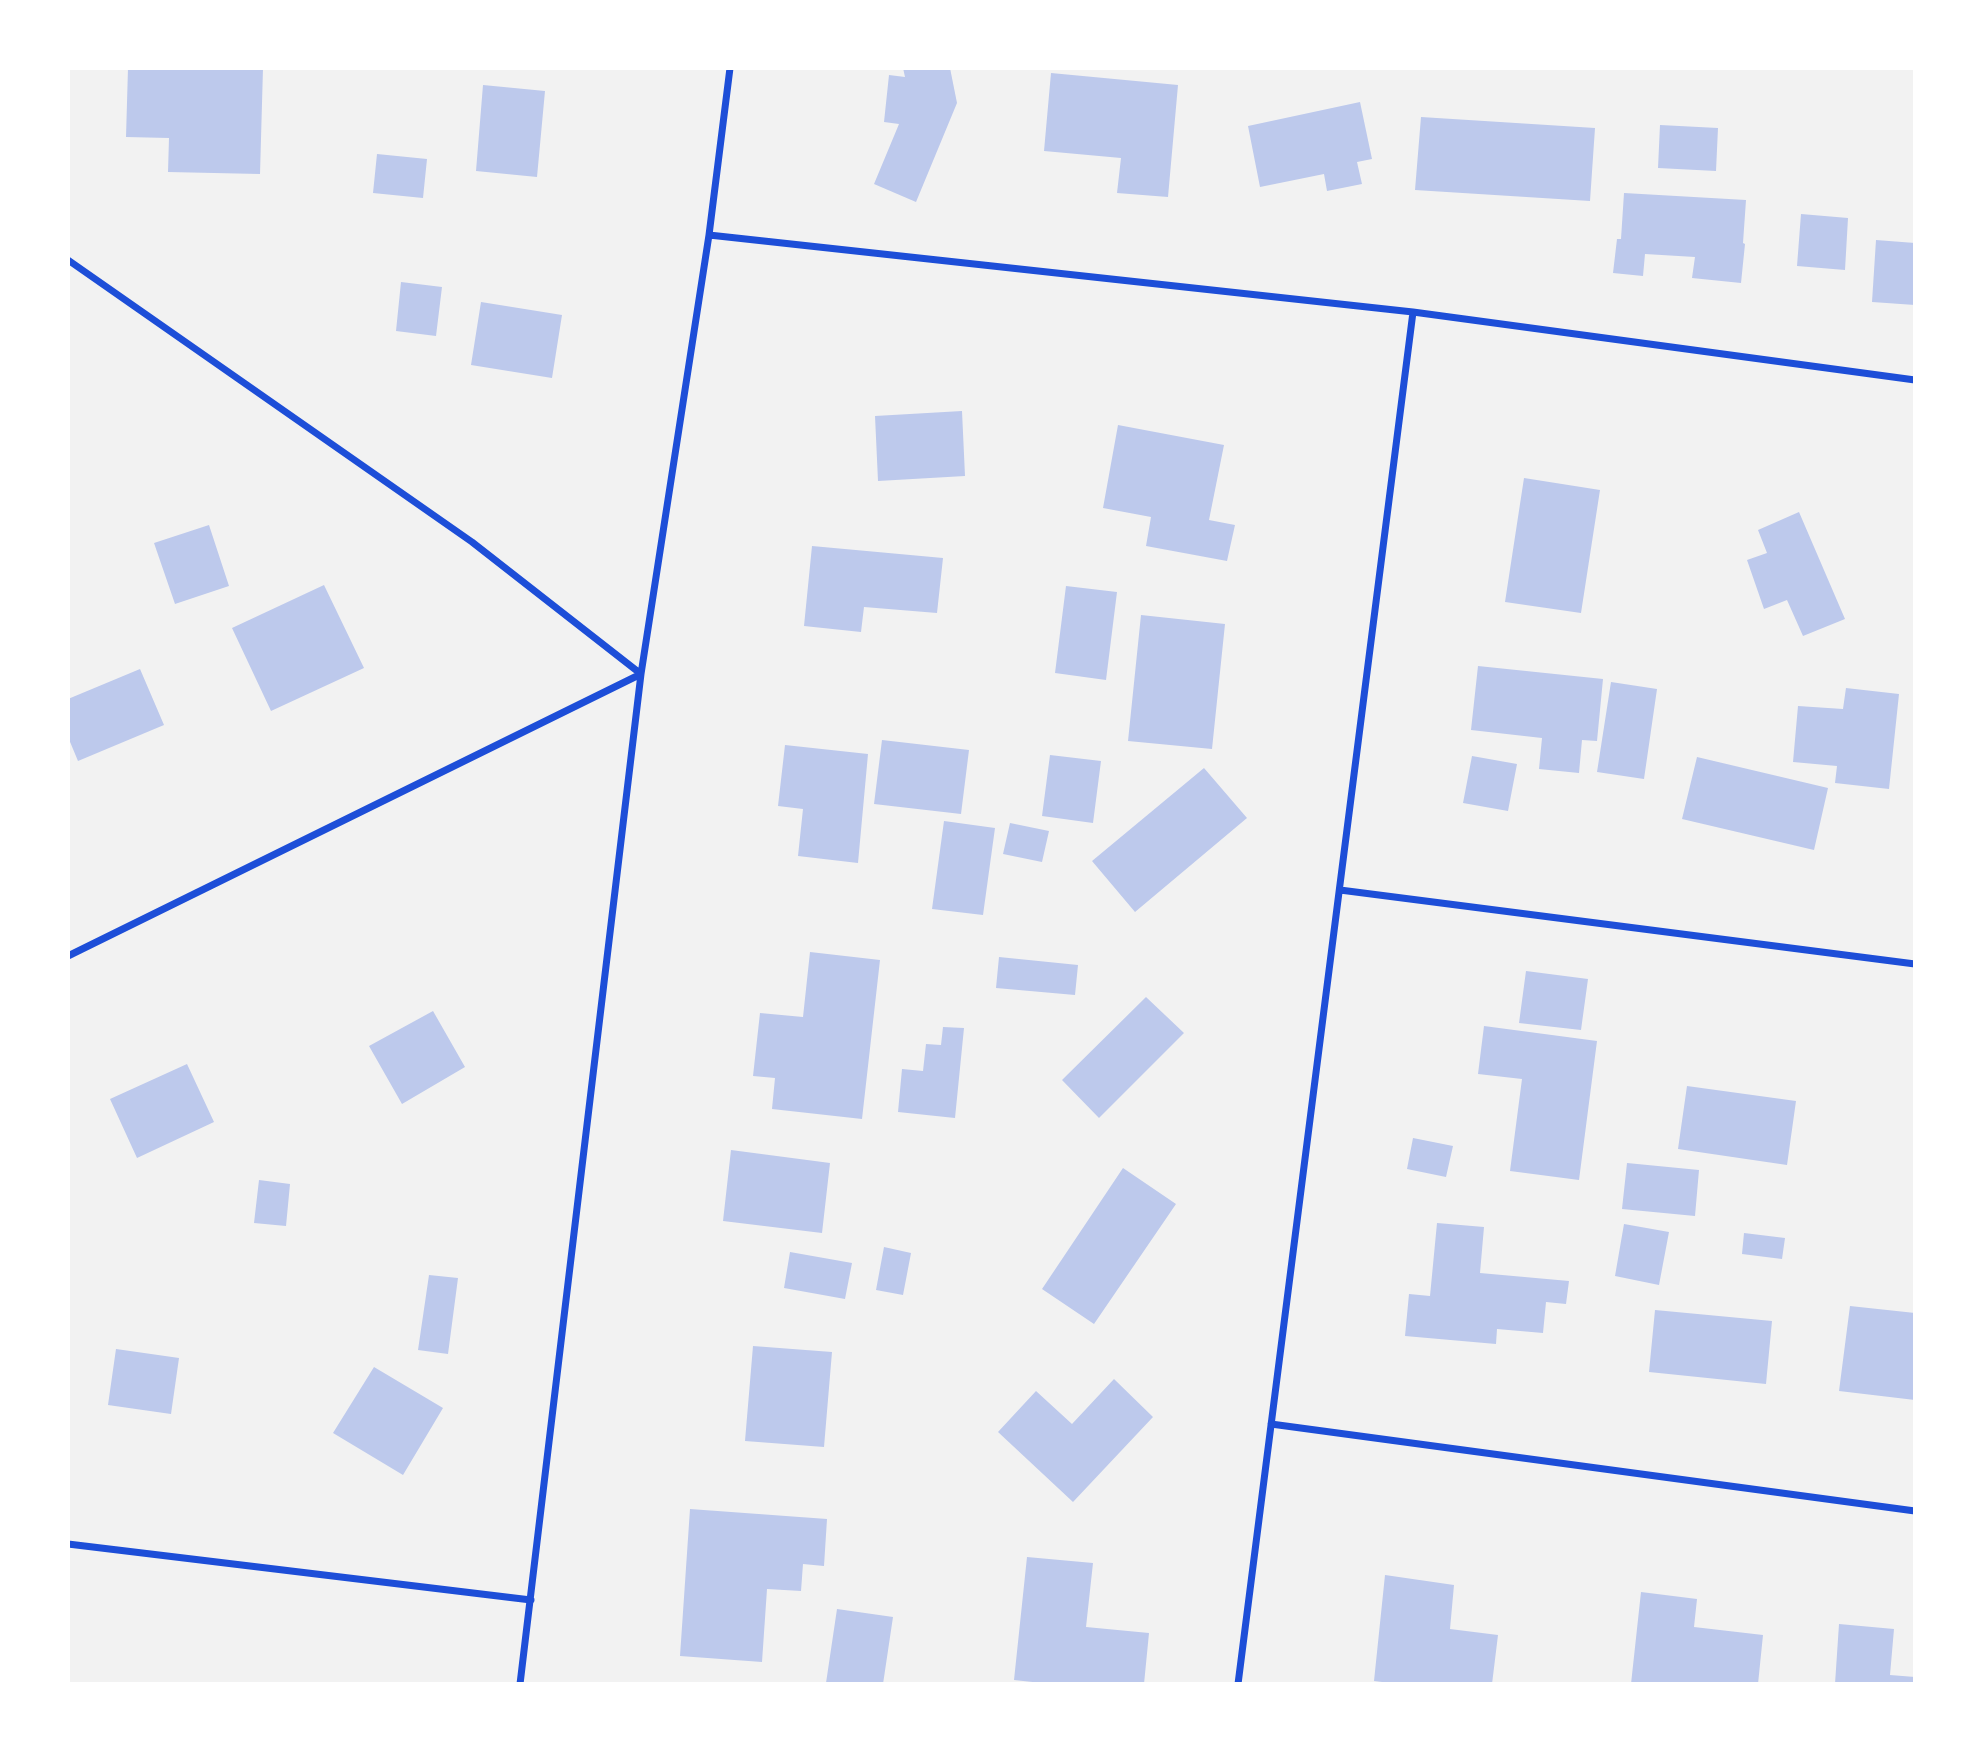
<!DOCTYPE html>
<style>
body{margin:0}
#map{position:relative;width:1983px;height:1752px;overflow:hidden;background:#f2f2f2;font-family:"Sofia Sans Condensed",sans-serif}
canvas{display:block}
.frame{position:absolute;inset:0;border:70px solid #fff;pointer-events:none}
</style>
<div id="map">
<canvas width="1983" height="1752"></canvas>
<div class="frame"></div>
</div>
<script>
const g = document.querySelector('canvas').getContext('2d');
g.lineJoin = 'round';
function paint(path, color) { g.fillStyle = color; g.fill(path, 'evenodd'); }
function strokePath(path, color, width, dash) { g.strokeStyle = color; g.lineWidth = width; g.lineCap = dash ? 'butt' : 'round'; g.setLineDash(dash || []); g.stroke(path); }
paint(new Path2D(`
 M128,68H263L260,174L168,172L169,138L126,137Z
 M903,68H950L957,103L916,202L874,184L899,124L884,122L889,75L905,77Z
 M1051,73L1178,85L1168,197L1117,193L1121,158L1044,151Z
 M483,85L545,91L537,177L476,171Z
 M1360,102L1372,159L1357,162L1362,184L1327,191L1324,174L1260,187L1248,126Z
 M1421,117L1595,128L1590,201L1415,190Z
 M1660,125L1718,128L1716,171L1658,168Z
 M377,154L427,159L423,198L373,193Z
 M1624,193L1746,200L1743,243L1745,244L1741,283L1692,278L1695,257L1645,254L1643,276L1613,273L1617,239H1621Z
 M1801,214L1848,218L1845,270L1797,266Z
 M1876,240L1915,243V305L1872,302Z
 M401,282L442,287L436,336L396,331Z
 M481,302L562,315L552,378L471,365Z
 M962,411L965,476L878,481L875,416Z
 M1118,425L1224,445L1209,520L1235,525L1227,561L1146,546L1151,517L1103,508Z
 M1524,478L1600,490L1581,613L1505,602Z
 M1799,512L1845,619L1803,636L1787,600L1764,609L1747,560L1767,553L1758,530Z
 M209,525L229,586L175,604L154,543Z
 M812,546L943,558L937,613L864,607L861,632L804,626Z
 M324,585L364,668L271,711L232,628Z
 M1066,586L1117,592L1106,680L1055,673Z
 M1141,615L1225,624L1212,749L1128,741Z
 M1478,666L1603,679L1597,741L1582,740L1579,773L1539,769L1542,738L1471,730Z
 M140,669L164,725L78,761L68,737V699Z
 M1611,682L1657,689L1644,779L1597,772Z
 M1846,688L1899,694L1889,789L1835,783L1837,766L1793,762L1798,706L1843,709Z
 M882,740L969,750L961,814L874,804Z
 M785,745L868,754L858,863L798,856L803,809L778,806Z
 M1050,755L1101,761L1093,823L1042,816Z
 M1472,756L1517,764L1508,811L1463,803Z
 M1697,757L1828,788L1814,850L1682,819Z
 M1204,768L1247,818L1135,912L1092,861Z
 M944,821L995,828L983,915L932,909Z
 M1010,823L1049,831L1042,862L1003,854Z
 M810,952L880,960L862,1119L772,1109L775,1078L753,1076L760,1013L803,1017Z
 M999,957L1078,965L1075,995L996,988Z
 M1526,971L1588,979L1581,1030L1519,1023Z
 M1146,997L1184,1033L1099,1118L1062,1080Z
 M433,1011L465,1067L402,1104L369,1046Z
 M1484,1026L1597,1041L1579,1180L1510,1171L1522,1079L1478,1074Z
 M943,1027L964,1028L955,1118L898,1112L902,1069L923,1071L926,1044L941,1045Z
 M187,1064L214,1122L137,1158L110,1099Z
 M1687,1086L1796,1101L1787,1165L1678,1149Z
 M1413,1138L1453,1146L1446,1177L1407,1169Z
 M731,1150L830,1163L822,1233L723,1221Z
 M1627,1163L1699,1170L1695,1216L1622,1209Z
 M1123,1168L1176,1204L1094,1324L1042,1289Z
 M259,1180L290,1184L286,1226L254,1223Z
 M1437,1223L1484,1227L1480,1273L1569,1281L1566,1304L1546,1302L1543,1333L1497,1329L1496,1344L1405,1336L1409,1294L1430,1296Z
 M1624,1224L1669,1232L1659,1285L1615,1276Z
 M1744,1233L1785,1238L1782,1259L1742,1254Z
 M884,1247L911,1253L903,1295L876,1290Z
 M790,1252L852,1263L845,1299L784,1288Z
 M429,1275L458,1278L448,1354L418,1350Z
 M1850,1306L1915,1313V1400L1839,1391Z
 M1655,1310L1772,1321L1766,1384L1649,1372Z
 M753,1346L832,1352L824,1447L745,1441Z
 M116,1349L179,1358L171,1414L108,1405Z
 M374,1367L443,1408L403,1475L333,1433Z
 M1114,1379L1153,1417L1073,1502L998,1432L1036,1391L1072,1424Z
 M690,1509L827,1519L824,1566L803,1564L801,1591L767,1589L762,1662L680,1656Z
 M1027,1557L1093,1563L1086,1627L1149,1633L1144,1684H1051L1014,1680Z
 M1385,1575L1454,1585L1450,1629L1498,1635L1492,1684H1398L1374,1681Z
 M1641,1592L1697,1599L1694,1627L1763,1635L1758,1684H1631Z
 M837,1609L893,1617L883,1684L826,1683Z
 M1839,1624L1894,1629L1890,1675L1915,1677V1684H1835Z`), '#bdc9ec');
strokePath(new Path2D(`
 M709,235L1413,312L1915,380
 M68,260L472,542L641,674L520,1684
 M1340,890L1915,964
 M68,956L641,674L709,235L730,68
 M1271,1424L1915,1511
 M68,1544L531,1600
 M1238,1684L1413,312`), '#1d4ed8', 7);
</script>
